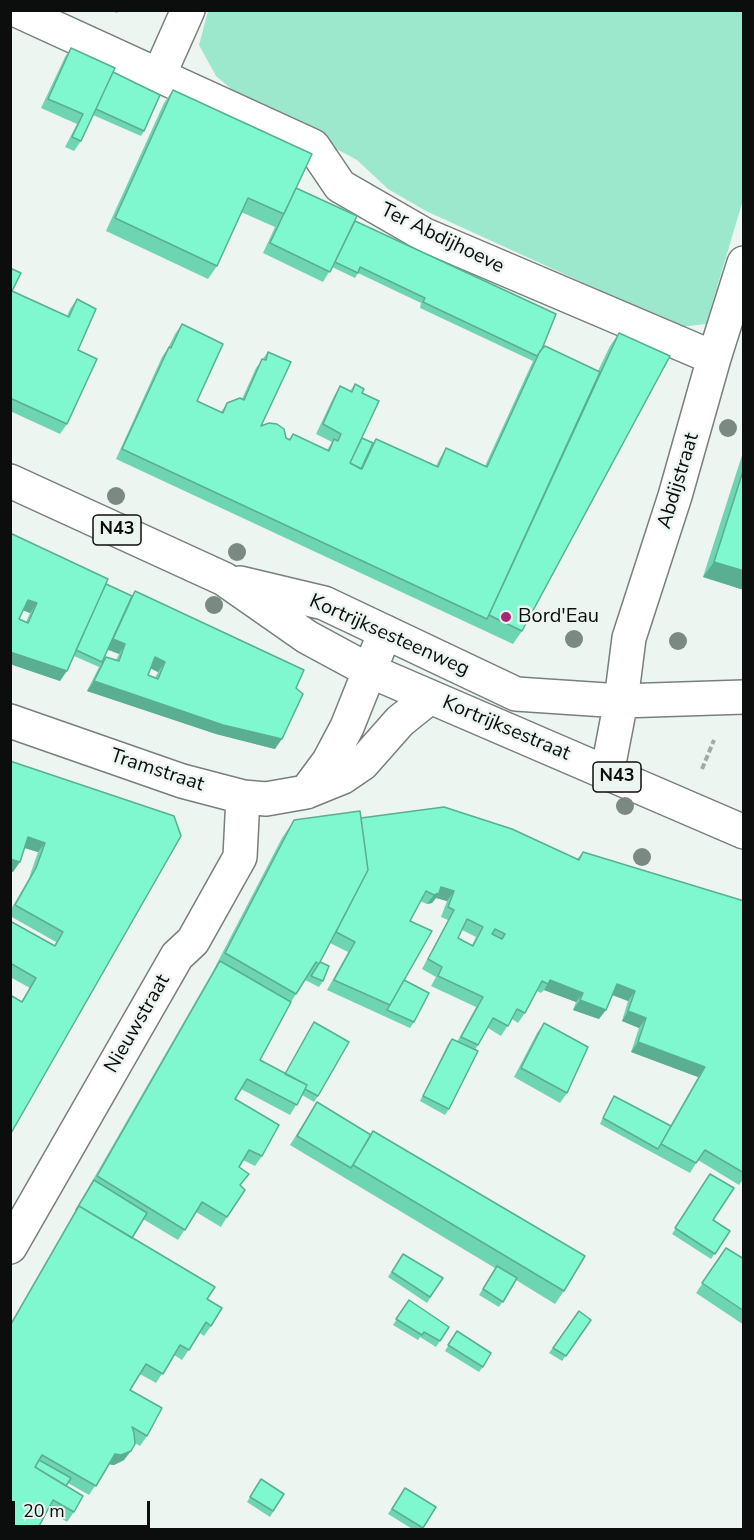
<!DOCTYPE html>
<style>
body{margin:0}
#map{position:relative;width:754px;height:1540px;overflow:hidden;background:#edf5f1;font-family:"Nunito Sans",sans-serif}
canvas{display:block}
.frame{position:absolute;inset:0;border:12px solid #0c0e0d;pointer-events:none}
.scale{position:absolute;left:12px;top:1501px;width:138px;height:27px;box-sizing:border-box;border:3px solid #0c0e0d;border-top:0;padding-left:8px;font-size:18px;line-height:21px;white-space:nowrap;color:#0c0e0d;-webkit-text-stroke:4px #edf5f1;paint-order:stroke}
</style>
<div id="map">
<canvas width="754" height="1540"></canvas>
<div class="frame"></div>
<div class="scale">20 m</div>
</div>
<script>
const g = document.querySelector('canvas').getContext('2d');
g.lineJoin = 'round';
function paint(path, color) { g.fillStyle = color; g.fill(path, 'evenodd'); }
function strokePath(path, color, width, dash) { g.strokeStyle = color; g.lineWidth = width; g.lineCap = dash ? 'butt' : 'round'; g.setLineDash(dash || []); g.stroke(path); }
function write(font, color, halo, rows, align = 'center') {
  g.font = font + ' "Nunito Sans",sans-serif'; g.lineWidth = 5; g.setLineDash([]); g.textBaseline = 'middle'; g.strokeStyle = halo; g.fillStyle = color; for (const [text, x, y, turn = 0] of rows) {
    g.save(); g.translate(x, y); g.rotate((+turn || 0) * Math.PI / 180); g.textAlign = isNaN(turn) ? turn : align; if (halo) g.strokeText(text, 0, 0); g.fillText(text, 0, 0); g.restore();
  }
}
paint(new Path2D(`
 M208,11H743V200L706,324L680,327L426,211L388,189L357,160L243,99L216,76L199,45Z`), '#9ce8cc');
const street = new Path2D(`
 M16,10L313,146L340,186L425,235L714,358
 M159,75L188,10
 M621,701L629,638L675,496L714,358L744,263
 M10,721L182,781L243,797L266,799L306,792L343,777L362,764L400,721L430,697
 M306,792L329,761L347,727L385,632
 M10,1247L177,956L193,941L240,857L243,797`);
const primary = new Path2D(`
 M10,481L224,579L307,637L368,670L744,832
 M240,583L324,603L516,694L621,701L744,697
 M605,771L610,758L621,701`);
strokePath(street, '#787f7c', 36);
strokePath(primary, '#787f7c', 36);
strokePath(new Path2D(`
 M702,769L714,740`), '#a3a9a6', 4, [6, 3]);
strokePath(street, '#fff', 33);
strokePath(primary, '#fff', 33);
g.fillStyle = '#7a8982';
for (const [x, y] of [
 [728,428],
 [116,496],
 [237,552],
 [214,605],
 [574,639],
 [678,641],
 [625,806],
 [642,857]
]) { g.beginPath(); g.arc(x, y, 9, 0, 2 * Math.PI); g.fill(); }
paint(new Path2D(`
 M110,10H119L117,13Z
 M71,48L144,131L141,136L93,115L81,141L74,151L65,147L77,124L41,108L65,57Z
 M173,90L296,188L355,221L542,349L598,371L610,346L619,333L522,631L513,644L116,459L162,357L168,348L175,334L182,324L197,401L221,412L227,403L242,399L256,368L268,352L261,426L289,439L293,434L327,450L332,442L316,434L334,396L340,386L350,391L355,384L362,393V438L373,443L376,439L436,466L440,458L446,448L485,466L533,361L420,308L421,303L358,273L355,278L332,267L323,282L263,253L275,227L241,212L217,266L208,279L106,231L164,103Z
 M10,268L12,291L67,316L70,309L77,299L78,350L67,424L60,434L10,411Z
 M744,449V590L703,577Z
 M10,533L106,584L132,596L135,591L296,688L275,749L216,734L87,691L99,667L74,656L60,681L10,664ZM23,610L30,613L26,622L19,619ZM108,650L119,654L116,660L106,657L102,662ZM150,668L158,672L155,678L148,675Z
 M10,761L174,816L10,1135L22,1001L30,988L10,977V921L54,946L56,942L10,916V911L29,878L38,852L25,848L13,872L10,871Z
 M361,818L577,859L583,852L744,901V1178L739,1185L698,1160L690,1173L600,1124L610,1102L614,1096L670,1126L698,1077L631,1052L639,1028L622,1021L628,1001L612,995L599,1019L573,1010L576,1002L544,990L541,993L537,991L525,1013L518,1023L512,1019L501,1036L488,1028L475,1050L449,1109L445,1115L420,1101L448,1044L452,1039L457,1042L476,1007L431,986L436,977L422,969L448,920L441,917L447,901L436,898L432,903L427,904L420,901L410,921L404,980L414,1022L410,1028L327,990L348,952L330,943L320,962L323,981L319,987L305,980L291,1002L260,1060L285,1073L314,1022L318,1096L314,1102L302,1095L290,1115L241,1089L235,1099L262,1156L255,1166L243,1160L239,1167L240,1186L227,1217L221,1227L196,1212L178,1240L143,1219L132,1238L207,1299L211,1326L204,1336L200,1333L182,1360L174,1355L156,1383L140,1374L130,1390L147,1436L140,1446L135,1443L124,1460L114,1465L109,1464L89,1495L68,1483L66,1486L74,1512L67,1522L48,1510L10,1530V1324L213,971L282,838L294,820ZM462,930L476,937L472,945L458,938Z
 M544,1023L567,1093L560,1103L514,1077L537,1033Z
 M317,1102L564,1291L555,1304L516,1280L499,1307L479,1295L495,1268L290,1145Z
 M710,1174L713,1220L730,1231L711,1259L672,1234Z
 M726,1248L744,1259V1325L696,1293Z
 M403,1254L443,1278L427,1303L388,1277Z
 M409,1300L449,1327L436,1347L420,1337L418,1340L393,1325Z
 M579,1311L591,1320L562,1361L549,1353Z
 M457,1331L483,1367L479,1372L445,1351Z
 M261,1479L284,1494L270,1517L247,1502Z
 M405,1488L436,1507L422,1530H414L388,1514Z`), '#6ed5b2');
paint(new Path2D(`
 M714,562L744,571V590L703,577Z
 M28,600L37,603L30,613L22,610Z
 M113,639L125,644L119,654L107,649Z
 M10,652L67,671L60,681L10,664Z
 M155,657L165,662L158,672L148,667Z
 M94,681L282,739L275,749L216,734L87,691Z
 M28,837L45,843L38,852L21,847Z
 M10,859L20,862L13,872L10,871Z
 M441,887L454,891L447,901L436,898L432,903L427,904L434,895Z
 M550,980L583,993L576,1002L544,990Z
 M617,984L635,991L628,1001L610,994Z
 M580,1000L606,1010L599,1019L573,1010Z
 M628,1011L646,1018L639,1028L622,1021Z
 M638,1042L705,1067L698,1077L631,1052Z
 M131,1451L124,1460L114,1465L108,1464L115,1454Z`), '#5aae91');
const building = new Path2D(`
 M71,48L115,68L81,141L72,137L83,114L48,99Z
 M113,72L160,95L144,131L96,109Z
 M173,90L312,154L284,214L248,198L217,266L115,218Z
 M296,188L357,216L330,272L270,243Z
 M355,221L556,314L542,349L537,356L423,302L425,298L360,267L358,273L335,262Z
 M10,268L21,273L12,291L69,317L77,299L96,309L78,350L97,359L67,424L10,398Z
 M182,324L223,344L197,401L223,413L227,403L240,398L244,400L262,359L266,360L268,352L291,362L261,426L269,423L277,424L284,429L286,438L290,440L293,434L329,451L334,439L338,441L341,434L323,424L340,386L352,392L355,384L364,389L362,393L379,401L350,463L362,469L376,439L438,467L446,448L487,467L540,351L545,346L600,372L487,619L122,449L169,347L171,348Z
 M619,333L670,356L522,631L489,615Z
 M362,438L373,443L361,469L350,463Z
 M744,468V571L714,562Z
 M10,533L108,579L67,671L10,652ZM28,600L37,603L28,623L19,619Z
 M106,584L132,596L102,662L76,650Z
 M135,591L304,670L296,688L303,694L282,739L223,725L94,681L106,657L119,661L125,644L113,639ZM155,657L165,662L158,679L148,675Z
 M10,761L174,816L181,836L10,1135V995L22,1002L36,978L10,963V921L55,946L63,932L15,905L36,868L45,843L28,837L20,862L10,859Z
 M444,807L512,829L579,860L583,852L744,901V1173L705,1150L696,1163L661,1144L705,1067L638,1042L646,1018L628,1011L635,991L617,984L606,1010L580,1000L583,993L550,980L548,984L542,981L525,1013L517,1009L508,1026L493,1018L478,1045L461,1037L483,997L438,976L442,967L428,959L454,910L448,907L454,891L441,887L439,893L434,895L426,891L410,921L432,931L390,1005L334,980L355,942L336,932L368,870L361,818ZM467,919L483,927L473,946L458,938ZM495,929L505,934L502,939L492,934Z
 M360,811L368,870L319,964L316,962L296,994L225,953L294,820Z
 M220,961L291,1002L260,1060L307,1085L297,1105L247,1079L235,1099L279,1125L262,1156L249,1150L239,1167L249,1174L240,1185L245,1190L227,1217L202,1202L185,1230L97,1176Z
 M320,962L329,966L323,981L311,976Z
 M404,980L429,993L414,1022L387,1010Z
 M314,1022L349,1042L318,1096L305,1089L307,1085L285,1074Z
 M544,1023L588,1047L567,1093L521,1068Z
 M452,1039L478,1051L449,1109L423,1096Z
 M614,1096L671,1126L658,1149L603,1118Z
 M317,1102L371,1135L351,1168L297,1136Z
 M373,1131L585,1256L564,1291L353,1165Z
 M710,1174L734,1188L713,1220L730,1231L715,1254L675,1228Z
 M94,1180L147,1213L132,1238L79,1206L76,1210Z
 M79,1206L215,1287L207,1299L222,1308L211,1326L206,1322L189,1350L180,1345L163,1374L146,1364L130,1390L162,1408L147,1436L132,1427L134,1433L135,1444L131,1451L121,1455L115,1454L96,1486L42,1455L35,1467L83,1496L74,1512L53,1500L37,1530H10V1326Z
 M726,1248L744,1259V1311L702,1283Z
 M403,1254L443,1278L430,1297L392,1272Z
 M497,1266L517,1278L503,1302L483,1289Z
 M409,1300L449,1327L440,1341L424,1332L422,1335L396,1319Z
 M579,1311L591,1320L566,1356L553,1348Z
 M457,1331L491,1353L483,1367L448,1345Z
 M39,1460L71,1478L66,1486L35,1467Z
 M261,1479L284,1494L273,1511L250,1497Z
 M405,1488L436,1507L423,1528L392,1509Z`);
paint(building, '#80f8cf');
strokePath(building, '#5aae91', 1.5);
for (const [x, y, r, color] of [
 [506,617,6,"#a82674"]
]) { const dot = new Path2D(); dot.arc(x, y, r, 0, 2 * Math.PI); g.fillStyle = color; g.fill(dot); strokePath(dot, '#edf5f1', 2); }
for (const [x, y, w] of [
 [117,530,48],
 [617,777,48]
]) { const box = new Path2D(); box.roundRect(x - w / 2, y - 15, w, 30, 4.5); g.fillStyle = '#edf5f1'; g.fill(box); strokePath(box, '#0c0e0d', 1.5); }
write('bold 18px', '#0c0e0d', null, [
 ["N43",117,530],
 ["N43",617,777]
]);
write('20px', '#0c0e0d', '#edf5f1', [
 ["Ter Abdijhoeve",442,239,26],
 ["Abdijstraat",679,481,-73],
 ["Kortrijksesteenweg",389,636,24],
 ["Kortrijksestraat",506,729,23],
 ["Tramstraat",157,771,18],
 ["Nieuwstraat",138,1024,-60]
]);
write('20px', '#0c0e0d', '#edf5f1', [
 ["Bord'Eau",518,617]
], 'left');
</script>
